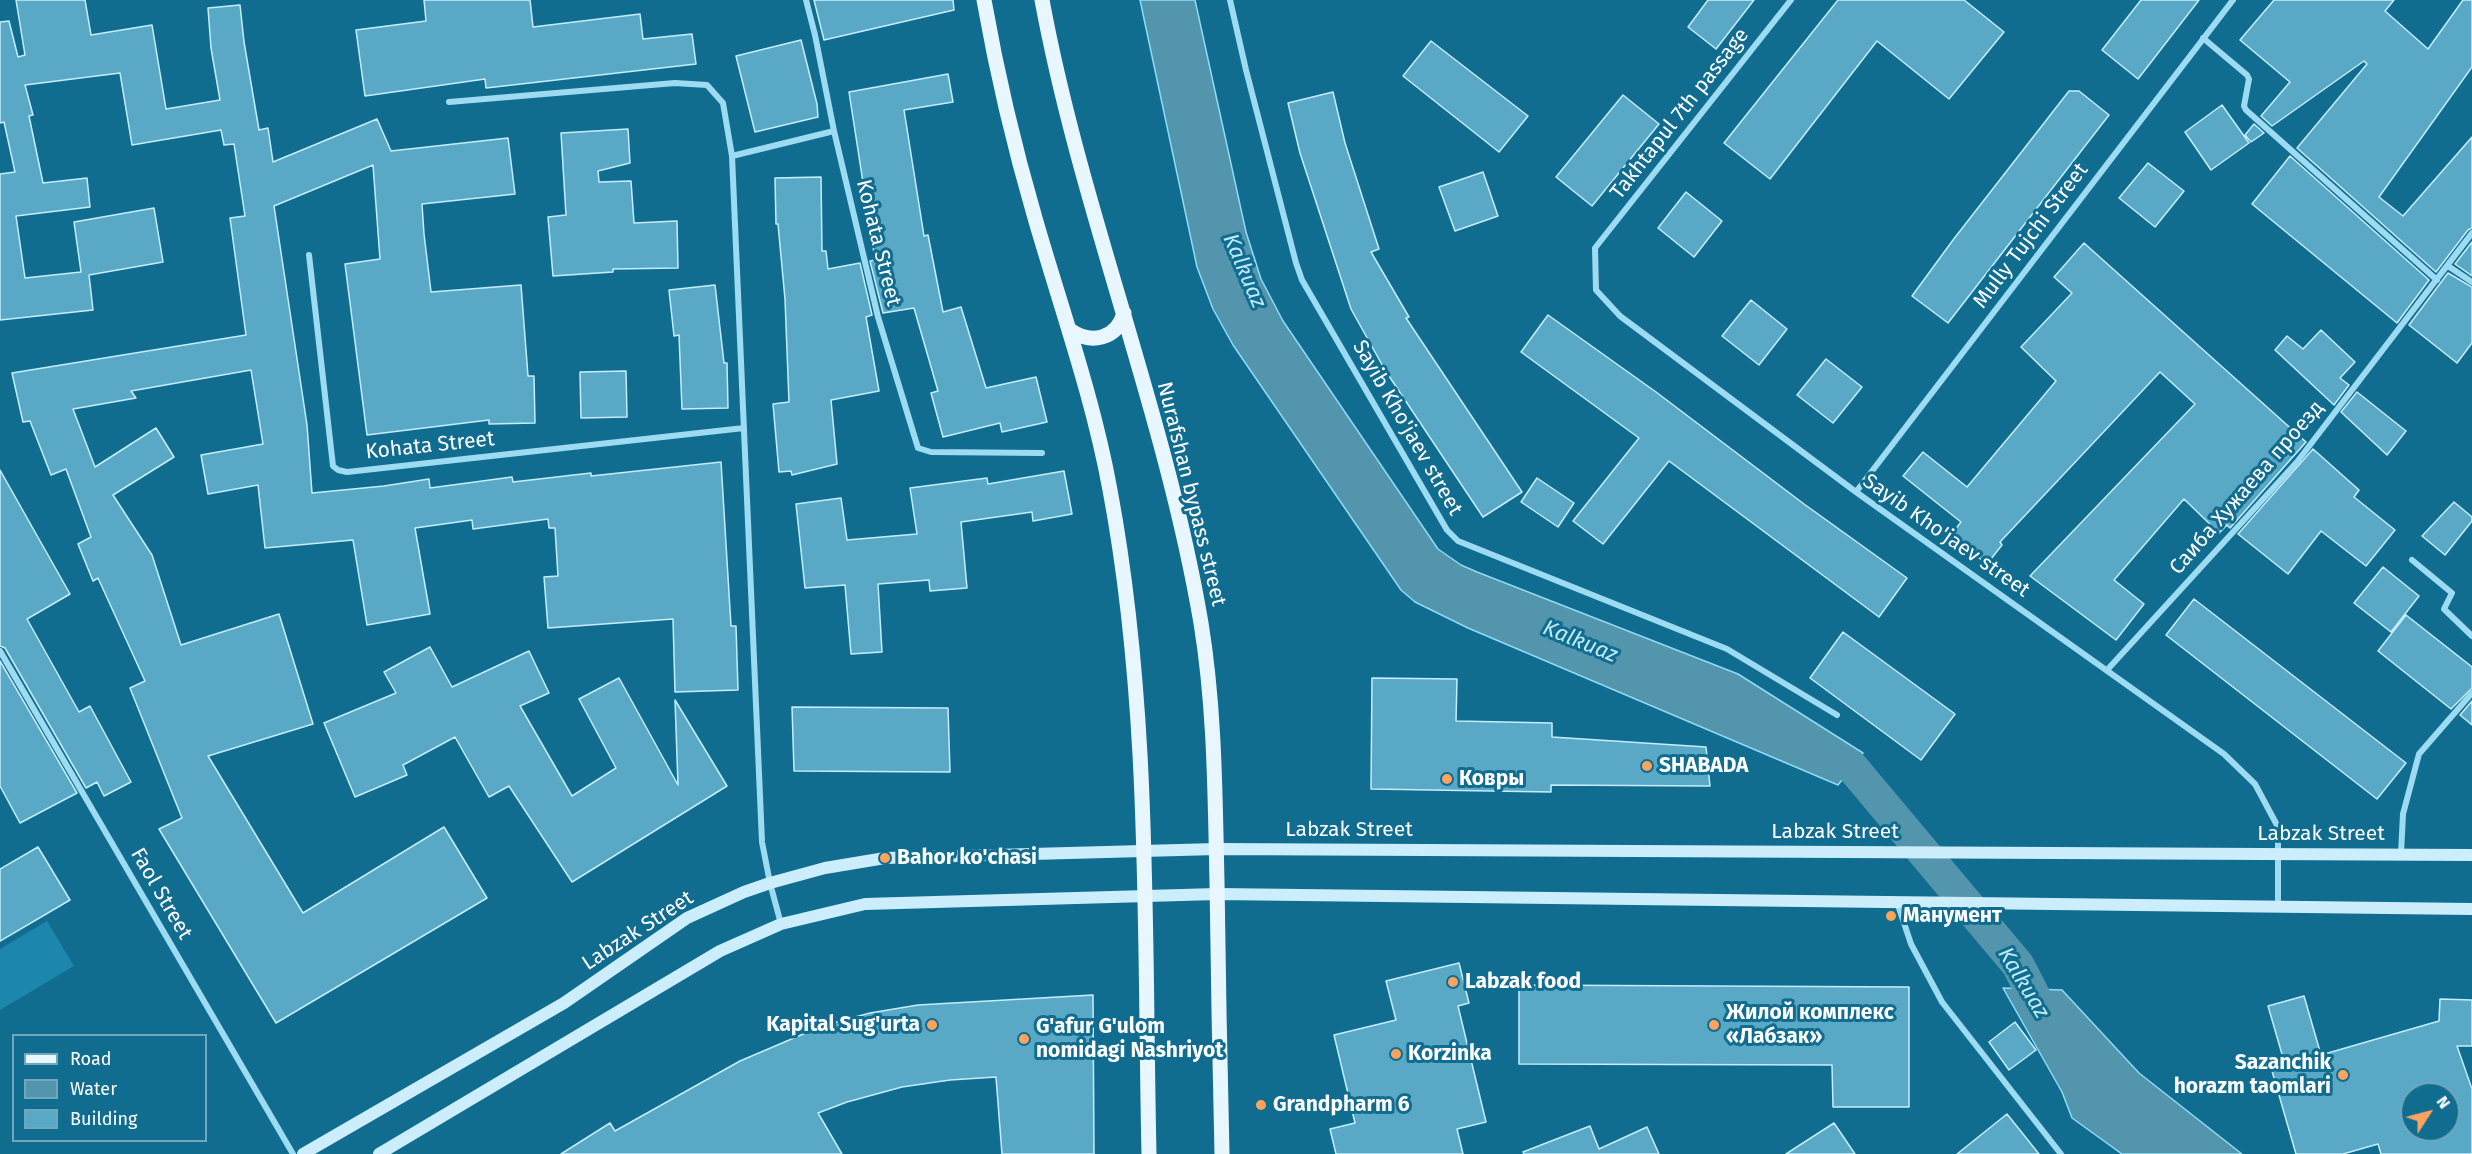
<!DOCTYPE html>
<meta charset="utf-8">
<style>
body{margin:0}
#map{position:relative;width:2472px;height:1154px;overflow:hidden;background:#116d90;font-family:"Fira Sans",sans-serif}
canvas{display:block}
.legend{position:absolute;left:12px;top:1034px;width:195px;height:108px;box-sizing:border-box;background:#116d90;border:2px solid #70a7bc;margin:0;padding:8px 10px;list-style:none;font-size:18px;color:#fff}
.legend li{display:flex;align-items:center;gap:12px;height:30px}
.legend b{width:30px;border:2px solid #70a7bc}
.north{position:absolute;left:2400px;top:1082px;width:60px;height:60px;box-sizing:border-box;background:#116d90;border:2px solid #70a7bc;border-radius:50%;rotate:54deg;font-size:16px;font-weight:700;line-height:24px;text-align:center;color:#fff}
.north::after{content:'';display:block;margin:auto;width:21px;height:27px;background:#ffa35e;clip-path:polygon(50% 0,100% 100%,50% 72%,0 100%)}
</style>
<div id="map">
<canvas width="2472" height="1154"></canvas>
<ul class="legend">
<li><b style="height:8px;background:#e8f7ff"></b>Road</li>
<li><b style="height:16px;background:#5495ae"></b>Water</li>
<li><b style="height:16px;background:#59a8c5"></b>Building</li>
</ul>
<div class="north">N</div>
</div>
<script>
const g = document.querySelector('canvas').getContext('2d');
g.lineJoin = 'round';
function paint(path, color) { g.fillStyle = color; g.fill(path, 'evenodd'); }
function strokePath(path, color, width, dash) { g.strokeStyle = color; g.lineWidth = width; g.lineCap = dash ? 'butt' : 'round'; g.setLineDash(dash || []); g.stroke(path); }
function write(font, color, halo, rows, align = 'center') {
  g.font = font + ' "Fira Sans",sans-serif'; g.lineWidth = 6; g.setLineDash([]); g.textBaseline = 'middle'; g.strokeStyle = halo; g.fillStyle = color; for (const [text, x, y, turn = 0] of rows) {
    g.save(); g.translate(x, y); g.rotate((+turn || 0) * Math.PI / 180); g.textAlign = isNaN(turn) ? turn : align; if (halo) g.strokeText(text, 0, 0); g.fillText(text, 0, 0); g.restore();
  }
}
paint(new Path2D(`
 M47,921L74,966L0,1010V949Z`), '#1c86ad');
const water = new Path2D(`
 M1140,0H1195L1246,232L1261,279L1283,321L1438,549L1461,565L1477,572L1738,674L1863,753L1838,785L1468,628L1415,602L1401,590L1233,345L1213,309L1197,267Z
 M2003,988L2062,990L2139,1073L2242,1154H2122L2072,1118L2062,1092Z`);
paint(water, '#5495ae');
strokePath(water, '#8edbf6', 1.5);
strokePath(new Path2D(`
 M1814,745L1852,767L2018,965L2051,1029`), '#5495ae', 33);
const building = new Path2D(`
 M16,0H85L91,35L152,25L166,109L220,100L211,48L208,8L240,5L244,42L259,130L268,128L273,162L377,119L391,151L508,138L515,194L422,204L424,234L431,292L521,285L528,376H534L535,423L489,424V420L367,435L345,264L380,259L373,165L274,206L307,425L312,493L384,486L429,479L430,488L512,477L513,482L591,473V476L721,462L731,626H736L738,690L675,692L673,619L548,628L544,577L558,576L555,528H549L548,519L473,529L472,520L415,528L430,614L367,625L353,540L265,548L258,485L208,494L201,455L263,444L251,370L131,391L136,398L73,409L95,467L156,428L174,457L113,495L152,555L181,645L279,614L313,724L208,756L303,913L444,827L487,898L276,1023L159,829L182,818L130,688L145,681L98,578L93,581L78,544L91,537L66,469L51,475L30,421L23,422L12,373L246,335L230,218L245,216L234,144L224,145L221,130L132,145L120,73L25,85L33,115L29,116L43,183L87,178L90,207L16,216L25,278L81,272L74,222L154,208L163,262L89,275L93,310L0,320V174L15,172L4,122L0,123V22L9,21L18,57L25,55Z
 M424,0H530L533,27L640,14L643,39L692,34L696,64L486,88L485,79L365,96L356,30L426,21Z
 M814,0H953L954,10L824,40Z
 M1708,0H1754L1716,49L1688,27Z
 M1838,0H1964L2004,32L1949,99L1877,41L1770,179L1724,143Z
 M2141,0H2199L2138,79L2102,50Z
 M2274,0H2394L2385,11L2428,49L2463,0H2472V67L2379,197L2403,216L2472,137V228L2468,230L2436,272L2297,148L2367,64L2364,61L2272,126L2261,116L2290,82L2240,40Z
 M801,40L817,104L818,117L755,132L736,56Z
 M1431,41L1528,116L1499,152L1403,76Z
 M948,74L953,102L904,110L924,236L928,235L943,312L961,307L986,388L1036,377L1047,422L1002,432L1000,423L943,437L931,393L938,391L914,308L883,313L870,261L875,260L849,92Z
 M2069,91H2079L2109,115L1948,323L1912,296L1953,240Z
 M1333,92L1345,143L1379,249L1371,252L1409,317L1406,318L1522,492L1483,517L1385,370L1351,309L1300,153L1288,103Z
 M1623,95L1659,124L1592,206L1556,177Z
 M2222,105L2249,143L2211,170L2185,132Z
 M2254,124L2264,133L2251,142L2245,135Z
 M628,129L630,163L598,171L599,182L631,181L634,223L677,221L678,268L613,269V272L553,276L548,217L566,215L561,133Z
 M2290,156L2429,280L2397,323L2252,204Z
 M2148,163L2184,191L2155,227L2119,198Z
 M1483,172L1498,216L1455,231L1439,187Z
 M821,177L822,251H826L828,269L860,263L872,315L866,317L879,391L831,400L837,464L792,475L791,471L779,472L773,404L789,402L785,299L778,224H776L775,178Z
 M1686,192L1722,221L1694,257L1658,228Z
 M2472,242V276L2455,264Z
 M2084,243L2306,442L2230,528L2227,525L2219,533L2184,499L2114,580L2144,604L2116,640L2030,576L2195,404L2160,372L2000,542L2002,545L1987,564L1950,536L1961,522L1903,476L1923,452L1967,487L2056,381L2021,347L2072,293L2054,277Z
 M2448,273L2472,287V343L2457,363L2409,325Z
 M715,285L724,363H727L728,408L682,409L679,335L674,336L669,290Z
 M1751,300L1787,329L1759,365L1722,336Z
 M1548,315L1656,392L1804,504L1907,578L1879,617L1669,461L1603,544L1573,521L1639,438L1521,352Z
 M2321,330L2355,362L2340,378L2349,385L2334,405L2275,350L2287,336L2303,349Z
 M1826,359L1862,387L1833,423L1797,395Z
 M626,371L627,417L581,418L580,372Z
 M2357,392L2406,431L2387,455L2341,412Z
 M2313,449L2359,490L2354,497L2395,530L2366,566L2321,531L2288,574L2238,534Z
 M0,470L70,594L27,619L79,712L90,706L131,782L104,796L97,782L86,788L5,648L0,646Z
 M1064,471L1072,514L1033,521L1032,512L961,522L967,588L930,591L929,580L878,584L882,652L851,654L845,585L805,588L796,504L841,498L847,540L917,534L910,488L987,478L988,484Z
 M1537,478L1574,503L1558,527L1521,502Z
 M2454,502L2472,517V521L2445,555L2422,536Z
 M2383,567L2419,596L2391,632L2354,603Z
 M2194,599L2406,763L2377,799L2166,635Z
 M2406,615L2472,667V688L2451,709L2378,651Z
 M1843,632L1955,714L1921,760L1810,678Z
 M430,647L452,687L529,651L549,693L520,706L572,796L616,768L579,699L619,678L678,785L675,700L727,786L572,882L509,786L489,797L455,737L403,765L407,775L355,797L324,723L396,693L384,672Z
 M0,661L77,793L20,823L0,786Z
 M1372,678L1457,679L1456,721L1552,723V737L1706,747L1710,786L1551,785V792L1371,789Z
 M2472,701V725L2460,715Z
 M792,707L948,708L950,772L794,771Z
 M38,847L70,900L0,941V869Z
 M1459,963L1469,1003L1458,1006L1486,1122L1457,1129L1463,1154H1336L1330,1129L1355,1123L1334,1035L1396,1020L1386,981Z
 M1519,985L1909,987V1107H1833L1832,1065L1519,1064Z
 M1093,995L1094,1154H1002L996,1077L950,1080L902,1087L847,1102L818,1113L842,1154H561L610,1123L615,1131L740,1061L822,1026L870,1013L918,1005Z
 M2304,996L2321,1055L2439,1021L2440,999L2472,1000V1046H2457L2472,1089V1154H2381L2378,1144L2343,1154H2296L2272,1071L2286,1068L2268,1006ZM2412,1094H2448V1130H2412Z
 M2015,1022L2036,1050L2009,1070L1989,1042Z
 M2007,1114L2039,1154H1957Z
 M1834,1123L1855,1154H1786Z
 M1590,1126L1599,1149L1647,1127L1659,1154H1524L1523,1152Z`);
paint(building, '#59a8c5');
strokePath(building, '#c4eefd', 1.5);
strokePath(new Path2D(`
 M806,0L815,35L834,131L878,317L918,448L931,452L1042,453
 M1230,0L1246,70L1296,263L1302,280L1447,530L1458,541L1727,649L1837,715
 M1791,0L1595,248L1596,290L1620,316L1856,492L2224,754L2255,784L2278,827V905
 M2203,38L2247,75L2249,79L2244,106L2246,110L2437,280
 M449,102L675,83L707,85L723,103L732,156L834,131
 M732,156L762,842L770,883L781,924
 M309,255L333,466L338,470L347,472L744,428
 M2448,266L2472,282
 M1856,492L2233,0
 M2412,560L2452,593L2444,609L2472,636
 M0,651L293,1154
 M2108,669L2297,462L2472,233
 M2401,854L2403,814L2419,754L2472,693
 M1897,902L1911,944L1942,1002L2061,1154`), '#9ddbf2', 6);
strokePath(new Path2D(`
 M303,1154L564,1003L687,918L744,892L770,883L825,868L885,858L1216,849L2472,855
 M379,1154L720,951L781,924L865,904L1217,894L2472,909`), '#cceefc', 12);
strokePath(new Path2D(`
 M984,0C997,74 1014,146 1035,218C1061,308 1093,397 1110,490C1151,709 1144,933 1149,1154
 M1042,0C1081,211 1165,411 1201,623C1215,709 1215,795 1217,882C1218,973 1220,1063 1222,1154
 M1070,330C1091,345 1117,339 1124,313`), '#e8f7ff', 15);
for (const [x, y, r, color] of [
 [1647,766,6,"#ffa35e"],
 [1447,779,6,"#ffa35e"],
 [885,858,6,"#ffa35e"],
 [1891,916,6,"#ffa35e"],
 [1453,982,6,"#ffa35e"],
 [932,1025,6,"#ffa35e"],
 [1714,1025,6,"#ffa35e"],
 [1024,1039,6,"#ffa35e"],
 [1396,1054,6,"#ffa35e"],
 [2343,1075,6,"#ffa35e"],
 [1261,1105,6,"#ffa35e"]
]) { const dot = new Path2D(); dot.arc(x, y, r, 0, 2 * Math.PI); g.fillStyle = color; g.fill(dot); strokePath(dot, '#116d90', 2); }
write('21px', '#fff', '#116d90', [
 ["Takhtapul 7th passage",1680,114,-52],
 ["Mully Tujchi Street",2031,236,-53],
 ["Kohata Street",878,243,76],
 ["Sayib Kho'jaev street",1407,428,60],
 ["Kohata Street",430,446,-6],
 ["Саиба Хужаева проезд",2247,488,-49],
 ["Nurafshan bypass street",1191,494,76],
 ["Sayib Kho'jaev street",1946,536,35],
 ["Labzak Street",1349,830],
 ["Labzak Street",1835,832],
 ["Labzak Street",2321,834],
 ["Faol Street",161,894,60],
 ["Labzak Street",638,931,-33]
]);
write('bold 21px', '#fff', '#116d90', [
 ["SHABADA",1659,766],
 ["Ковры",1459,779],
 ["Bahor ko'chasi",897,858],
 ["Манумент",1903,916],
 ["Labzak food",1465,982],
 ["Жилой комплекс",1726,1013],
 ["«Лабзак»",1726,1037],
 ["Kapital Sug'urta",920,1025,"right"],
 ["G'afur G'ulom",1036,1027],
 ["nomidagi Nashriyot",1036,1051],
 ["Korzinka",1408,1054],
 ["Sazanchik",2331,1063,"right"],
 ["horazm taomlari",2331,1087,"right"],
 ["Grandpharm 6",1273,1105]
], 'left');
write('italic 22px', '#beebfa', '#116d90', [
 ["Kalkuaz",1244,271,67],
 ["Kalkuaz",1580,642,22],
 ["Kalkuaz",2023,983,59]
]);
</script>
